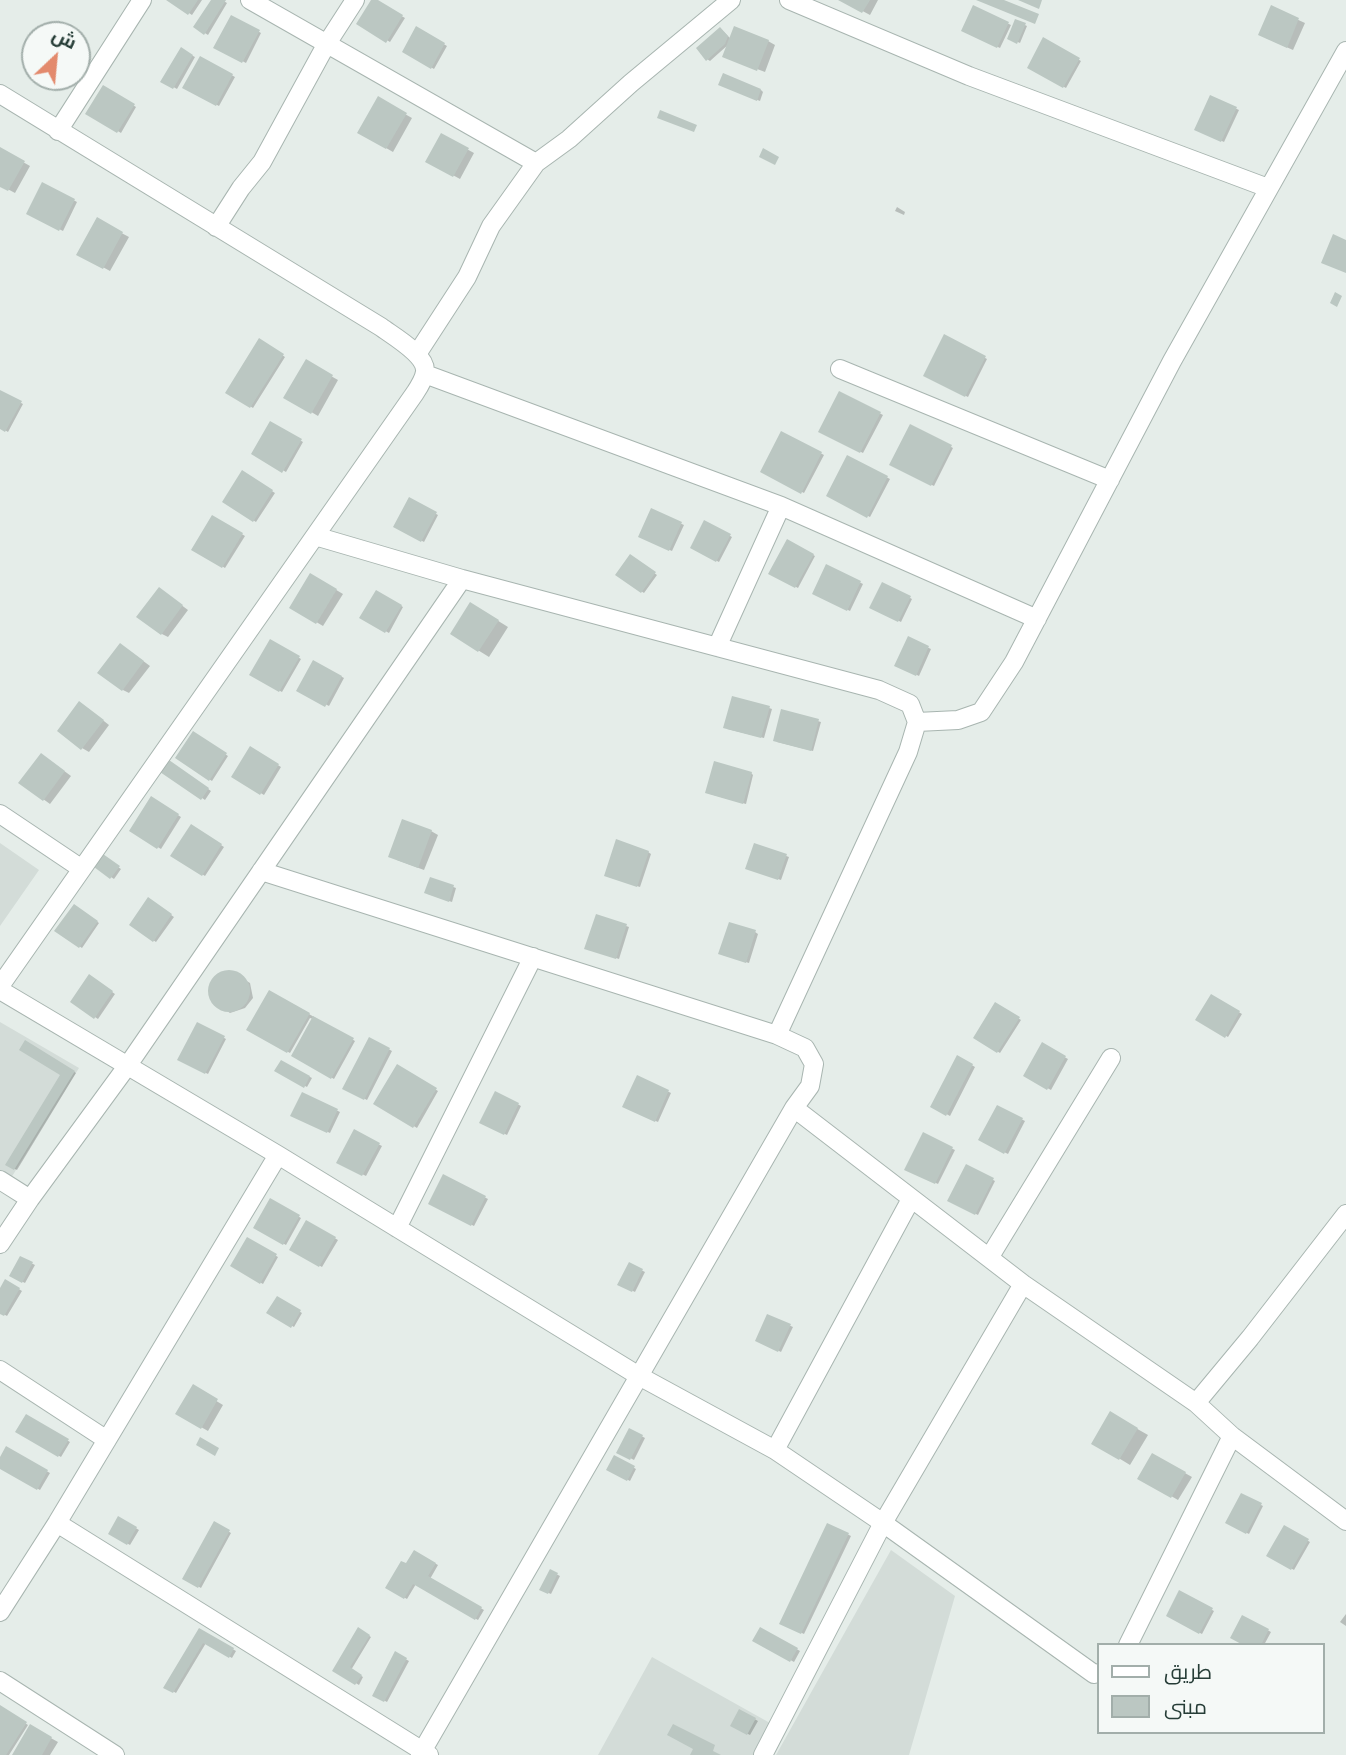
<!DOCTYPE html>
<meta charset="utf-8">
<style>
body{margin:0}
#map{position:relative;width:1346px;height:1755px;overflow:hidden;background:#e5ede9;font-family:"Fira Sans",Cairo,sans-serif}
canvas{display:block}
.legend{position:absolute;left:1097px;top:1643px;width:228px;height:91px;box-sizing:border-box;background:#f5f9f7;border:2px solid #a2aeaa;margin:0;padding:9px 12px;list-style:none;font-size:21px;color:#263d37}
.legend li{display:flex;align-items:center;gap:14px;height:35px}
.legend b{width:35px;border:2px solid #a2aeaa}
.north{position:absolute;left:21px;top:21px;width:70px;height:70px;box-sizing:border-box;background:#f5f9f7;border:2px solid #a2aeaa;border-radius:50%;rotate:26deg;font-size:19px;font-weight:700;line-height:28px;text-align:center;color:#263d37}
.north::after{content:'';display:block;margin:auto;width:24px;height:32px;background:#e38a6d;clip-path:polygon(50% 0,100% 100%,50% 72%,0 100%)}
</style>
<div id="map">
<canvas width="1346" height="1755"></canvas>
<ul class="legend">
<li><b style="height:9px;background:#fff"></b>طريق</li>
<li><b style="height:19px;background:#bbc7c2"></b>مبنى</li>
</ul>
<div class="north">ش</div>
</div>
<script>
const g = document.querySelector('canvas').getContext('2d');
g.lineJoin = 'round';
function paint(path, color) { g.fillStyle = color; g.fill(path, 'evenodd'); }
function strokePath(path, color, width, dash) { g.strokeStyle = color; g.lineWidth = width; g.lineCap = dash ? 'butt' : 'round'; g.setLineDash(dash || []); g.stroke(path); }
paint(new Path2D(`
 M0,843L39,870L0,926Z
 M0,1022L79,1068L11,1178L0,1171Z
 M891,1550L955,1596L909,1755H776Z
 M652,1657L770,1723L754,1755H598Z`), '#d3dcd8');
paint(new Path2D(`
 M169,0H202L192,15Z
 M213,0H222L227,3L208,35L195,27Z
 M373,0L405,18L390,42L359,23Z
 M842,0H878L870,15Z
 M974,8L1011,25L1000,48L963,30Z
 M1272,8L1305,23L1293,50L1266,38Z
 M232,17L261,33L246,63L216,47Z
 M1016,21L1027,26L1020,43L1009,38Z
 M417,29L447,46L434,69L404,51Z
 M721,29L731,39L768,41L775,45L765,72L728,58L729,44L710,61L707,59Z
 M1044,40L1081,61L1066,88L1029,67Z
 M181,50L195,57L177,89L163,81Z
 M201,58L235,77L219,106L185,88Z
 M723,86L761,90L763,92L760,101Z
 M104,87L136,107L121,133L88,113Z
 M1211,97L1239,110L1224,142L1197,129Z
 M378,99L412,118L393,152L360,133Z
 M441,135L474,153L460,179L427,161Z
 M0,149L30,166L15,193L0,185Z
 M43,184L77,202L63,231L29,214Z
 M897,207L905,212L904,215L895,211Z
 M97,220L129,237L110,271L79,254Z
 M945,337L987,359L968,397L925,375Z
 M259,340L285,357L253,408L227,392Z
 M306,362L338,380L318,416L286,397Z
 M0,392L23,404L8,432L0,427Z
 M840,393L883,415L863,453L821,431Z
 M271,423L303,442L286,472L253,453Z
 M911,426L953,448L934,486L892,465Z
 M782,433L824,455L804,493L762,472Z
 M847,457L890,479L870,517L828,495Z
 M243,473L275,493L256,522L224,501Z
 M410,500L438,515L424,542L396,526Z
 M652,511L684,525L672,551L640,537Z
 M213,517L245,536L225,568L194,549Z
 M705,522L732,537L719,562L692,548Z
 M788,542L815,556L798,588L771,573Z
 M630,556L657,575L644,593L618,575Z
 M827,566L863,584L850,611L814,593Z
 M311,575L343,594L323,626L291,607Z
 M883,584L912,599L901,622L872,607Z
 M376,592L403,607L389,633L362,618Z
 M165,593L188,610L168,637L162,634Z
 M471,604L508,627L489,657L452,634Z
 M909,639L931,649L919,676L897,665Z
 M271,641L301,659L282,692L251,675Z
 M127,649L150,666L129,693L123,690Z
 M314,662L344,678L329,706L298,690Z
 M86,707L109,725L89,752L82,748Z
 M769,708L772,709L764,738L727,729Z
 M782,711L821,722L813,751L777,742Z
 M193,733L228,756L212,781L177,758Z
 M251,749L281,767L264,795L234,777Z
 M48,759L71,776L50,804L21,783Z
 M169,762L211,791L205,800L163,771Z
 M751,773L753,775L746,804L710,794Z
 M152,799L181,817L161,849L131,831Z
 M191,826L224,847L205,876L173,855Z
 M431,831L438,835L424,870L397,860Z
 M755,845L789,857L781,880L750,869Z
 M648,852L651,854L640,887L609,877Z
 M103,857L121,869L114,879L96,867Z
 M431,879L456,888L452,902L428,894Z
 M149,900L174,917L156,942L131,925Z
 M74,906L99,923L82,948L57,931Z
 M597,916L629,927L619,959L589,949Z
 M755,932L758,934L749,963L723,955Z
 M230,971L250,983L253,998L245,1008L230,1013L213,1002L210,986L218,975Z
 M90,977L115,994L98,1019L72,1002Z
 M1211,996L1242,1014L1228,1037L1197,1020Z
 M996,1004L1021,1020L1000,1053L975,1037Z
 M309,1014L355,1041L334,1079L293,1055L313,1019L310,1018L290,1053L249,1030Z
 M198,1024L226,1039L208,1074L180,1060Z
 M370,1039L392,1051L367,1100L344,1088Z
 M26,1043L76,1073L17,1170L7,1165L62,1075Z
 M1042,1045L1068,1059L1051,1090L1025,1076Z
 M958,1057L975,1067L950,1116L932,1106Z
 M281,1062L312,1078L307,1087L277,1071Z
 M397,1067L438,1091L417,1128L376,1103Z
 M638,1077L671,1093L658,1122L624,1107Z
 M496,1093L521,1106L507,1135L481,1122Z
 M303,1094L340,1112L330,1133L292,1115Z
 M997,1107L1025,1121L1008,1154L980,1140Z
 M354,1132L382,1146L366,1176L338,1162Z
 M923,1135L955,1150L938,1184L907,1169Z
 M966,1166L995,1181L978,1215L949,1200Z
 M444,1177L488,1199L474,1226L430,1203Z
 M270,1200L301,1218L286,1245L255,1227Z
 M307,1222L338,1240L322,1267L291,1249Z
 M247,1239L278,1257L263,1284L232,1266Z
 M21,1258L35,1265L25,1283L11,1276Z
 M629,1264L645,1272L635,1292L619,1284Z
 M6,1281L22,1291L7,1316L0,1312V1291Z
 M277,1298L302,1313L294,1327L269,1313Z
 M768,1316L793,1327L781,1352L757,1340Z
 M193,1387L223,1405L208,1431L178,1414Z
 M1111,1414L1148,1435L1130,1465L1094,1443Z
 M26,1416L70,1442L61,1457L18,1431Z
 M630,1430L645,1438L634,1460L619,1452Z
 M7,1449L50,1473L40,1490L0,1467V1460Z
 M1153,1455L1192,1477L1178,1500L1140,1478Z
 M614,1457L636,1469L630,1481L608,1469Z
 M1241,1495L1263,1506L1249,1534L1227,1523Z
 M119,1518L139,1530L130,1545L110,1533Z
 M214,1523L231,1533L201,1588L184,1578Z
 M828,1525L851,1536L804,1634L781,1623Z
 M1285,1527L1310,1542L1294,1570L1269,1555Z
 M414,1552L438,1565L430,1579L484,1610L478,1620L416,1584L407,1599L388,1588L406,1566Z
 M550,1571L560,1576L551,1594L542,1590Z
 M1180,1593L1214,1611L1202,1634L1168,1616Z
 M1346,1614V1626L1340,1622Z
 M1243,1617L1271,1632L1264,1645H1247Z
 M761,1629L800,1651L794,1662L755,1640Z
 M199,1630L236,1651L232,1658L206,1643L176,1693L166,1687Z
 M359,1630L371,1637L351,1670L363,1677L359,1685L334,1670Z
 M396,1654L409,1661L387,1702L374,1695Z
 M0,1707L28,1725L9,1755H0Z
 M740,1711L758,1721L750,1735L732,1726Z
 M31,1727L58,1742L50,1755H15Z`), '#0003');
paint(new Path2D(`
 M166,0H198L188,15Z
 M211,0H226L204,35L193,27Z
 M371,0H378L403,15L386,43L356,24Z
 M838,0H870L862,13Z
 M976,0H1004L1039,14L1035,24Z
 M1018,0H1042L1039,9Z
 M973,5L1009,22L997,48L961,31Z
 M1271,5L1299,18L1287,48L1258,35Z
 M231,15L260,30L242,63L213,48Z
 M1015,19L1026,23L1017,44L1007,39Z
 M416,26L445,43L431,69L402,52Z
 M734,26L769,40L757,71L722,57Z
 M720,27L728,36L725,44L706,61L696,48Z
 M1043,37L1080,58L1063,88L1027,68Z
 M181,47L193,55L173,89L160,82Z
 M200,56L233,74L216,106L182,88Z
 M723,73L761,89L757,101L718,85Z
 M103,85L135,104L117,133L85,114Z
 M1210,95L1237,107L1221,142L1194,130Z
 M378,96L407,113L386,149L357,133Z
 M660,110L697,125L694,132L657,118Z
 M441,133L469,148L453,177L425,162Z
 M0,147L25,161L8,191L0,187Z
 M763,148L779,157L775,165L759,157Z
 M42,182L75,199L59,231L26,214Z
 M97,217L123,232L103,269L76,255Z
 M1333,234L1346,240V273L1321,263Z
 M1335,292L1342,296L1337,307L1330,303Z
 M944,334L986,356L965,397L923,376Z
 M259,338L284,354L250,408L225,393Z
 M306,359L333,375L311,414L283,398Z
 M0,390L22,401L5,432L0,429Z
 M839,391L881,412L860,453L818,432Z
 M270,421L302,439L282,473L251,454Z
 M910,424L952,445L931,486L889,465Z
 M781,431L822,452L801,494L760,472Z
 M847,455L888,476L867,518L826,496Z
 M242,470L273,490L253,522L222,502Z
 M409,497L437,512L421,542L393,527Z
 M651,508L682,522L669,551L638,537Z
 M212,515L243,533L222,568L191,550Z
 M704,520L731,534L716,562L690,548Z
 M787,539L814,554L795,588L768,574Z
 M630,554L656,572L641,593L615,575Z
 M826,564L861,581L847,611L812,594Z
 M310,573L337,589L316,624L289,608Z
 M882,582L911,596L898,622L869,608Z
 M159,587L183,605L161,635L136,617Z
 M376,590L402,605L385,633L359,618Z
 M470,602L499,620L478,652L450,634Z
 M908,636L929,646L916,676L894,666Z
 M270,639L300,656L279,692L249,675Z
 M120,643L144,661L122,691L97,673Z
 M313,660L342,676L325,707L296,691Z
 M732,696L770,706L761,738L723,728Z
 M79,701L104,720L81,750L57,731Z
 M781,709L819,719L811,751L773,741Z
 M193,731L227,753L209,781L175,758Z
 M250,746L279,764L260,795L231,777Z
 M41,753L65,771L43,801L18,783Z
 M169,760L209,788L201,800L160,772Z
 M714,761L752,772L743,804L705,793Z
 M151,796L179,814L157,849L129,831Z
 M402,819L432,830L418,868L388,857Z
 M191,824L222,844L202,876L170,856Z
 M616,839L649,851L637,887L604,876Z
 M754,843L787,854L778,880L745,869Z
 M103,854L120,866L110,879L94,867Z
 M430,877L454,885L449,902L424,893Z
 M148,897L172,914L153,942L129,925Z
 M74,904L98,921L79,948L54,931Z
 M596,914L627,924L616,959L584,949Z
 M729,922L756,930L746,963L718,954Z
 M208 991a21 21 0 1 1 42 0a21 21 0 1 1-42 0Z
 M89,974L113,991L94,1019L70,1002Z
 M269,990L310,1013L287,1053L246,1030Z
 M1211,994L1240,1011L1225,1038L1195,1020Z
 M995,1002L1020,1017L997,1053L973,1038Z
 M313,1016L354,1038L331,1079L291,1056Z
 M197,1022L225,1036L205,1074L177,1060Z
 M369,1037L390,1048L364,1100L342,1089Z
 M25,1040L75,1071L14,1170L5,1165L60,1075L19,1050Z
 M1042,1042L1066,1056L1047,1090L1023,1076Z
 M957,1055L973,1064L946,1116L930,1107Z
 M281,1060L310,1076L304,1088L274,1071Z
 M397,1064L437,1088L413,1128L373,1104Z
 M637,1075L669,1090L655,1122L622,1107Z
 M495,1091L519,1103L504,1135L479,1123Z
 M302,1092L338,1109L327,1133L290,1116Z
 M997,1105L1023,1118L1004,1154L978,1140Z
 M354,1129L380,1143L362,1176L336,1163Z
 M923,1132L953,1147L935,1184L904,1170Z
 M966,1164L994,1178L975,1215L947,1201Z
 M443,1174L486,1196L471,1226L428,1204Z
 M270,1198L300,1215L283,1245L253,1228Z
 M306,1220L336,1237L319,1267L289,1250Z
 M247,1237L277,1254L260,1284L230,1266Z
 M20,1256L33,1262L22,1283L9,1276Z
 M629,1262L643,1269L632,1292L617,1285Z
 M5,1279L20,1288L4,1316L0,1314V1288Z
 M277,1296L301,1310L291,1328L266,1313Z
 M767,1314L791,1324L778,1352L755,1341Z
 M193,1384L218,1399L201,1429L175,1414Z
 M1110,1411L1138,1428L1119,1460L1091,1444Z
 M26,1414L69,1439L58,1457L15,1432Z
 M629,1428L643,1435L630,1460L616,1453Z
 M200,1437L219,1448L215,1456L196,1445Z
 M6,1446L48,1470L37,1490L0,1469V1457Z
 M1152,1453L1186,1472L1171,1498L1137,1479Z
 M614,1455L635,1466L627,1481L606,1470Z
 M1241,1493L1262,1503L1246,1534L1225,1523Z
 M118,1516L137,1527L127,1545L108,1534Z
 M214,1521L230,1530L198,1588L182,1579Z
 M827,1523L849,1533L801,1634L779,1624Z
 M1284,1525L1309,1539L1291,1570L1266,1556Z
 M414,1550L436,1563L428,1576L482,1607L475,1620L413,1584L404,1599L385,1588L401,1561L406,1563Z
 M550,1569L558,1573L548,1594L539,1590Z
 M1179,1590L1213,1608L1199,1634L1166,1616Z
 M1242,1615L1269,1629L1261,1645H1243L1230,1638Z
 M358,1627L370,1635L350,1667L362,1675L355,1685L332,1671Z
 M760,1627L798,1648L790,1662L752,1641Z
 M199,1628L234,1648L229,1658L203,1643L173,1693L163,1688Z
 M395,1651L407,1658L384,1702L372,1696Z
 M0,1705L27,1722L6,1755H0Z
 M739,1709L756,1718L747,1735L730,1726Z
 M30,1724L52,1737L42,1755H12Z
 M673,1724L715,1745L713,1751L721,1755H690L693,1749L667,1735Z`), '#bbc7c2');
const street = new Path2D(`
 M250,0L536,163
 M789,0L969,76L1268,188
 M0,94L381,327C393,336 427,355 425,372C424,379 419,387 415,393L0,986
 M58,131L142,0
 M216,227L241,188L262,162L326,45L355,0
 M417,354L467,277L491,226L536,163L569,139L631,83L731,0
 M840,369L1110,480
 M425,374L781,506L1037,619
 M315,536L462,579L879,690L910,704L917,722L908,752L777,1035
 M717,647L781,506
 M917,722L958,720L981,712L1014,662L1172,361L1346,51
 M0,814L82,869
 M261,871L777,1035L805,1048L814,1064L810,1086L794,1108L420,1755
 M0,990L278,1155L639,1376L775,1450L883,1523L1094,1674L1099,1673
 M794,1108L1023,1284L1196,1403L1232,1436L1346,1521
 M0,1180L30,1199
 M397,1228L533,957
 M0,1244L30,1199L128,1065L462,579
 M989,1258L1111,1058
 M0,1370L107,1440
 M1196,1403L1250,1338L1346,1214
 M775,1450L911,1199
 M57,1523L429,1755
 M0,1612L57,1523L278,1155
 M1128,1645L1232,1436
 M0,1681L115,1755
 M763,1755L883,1523L1023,1284`);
strokePath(street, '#a8b5b0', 20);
strokePath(street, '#fff', 18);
</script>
